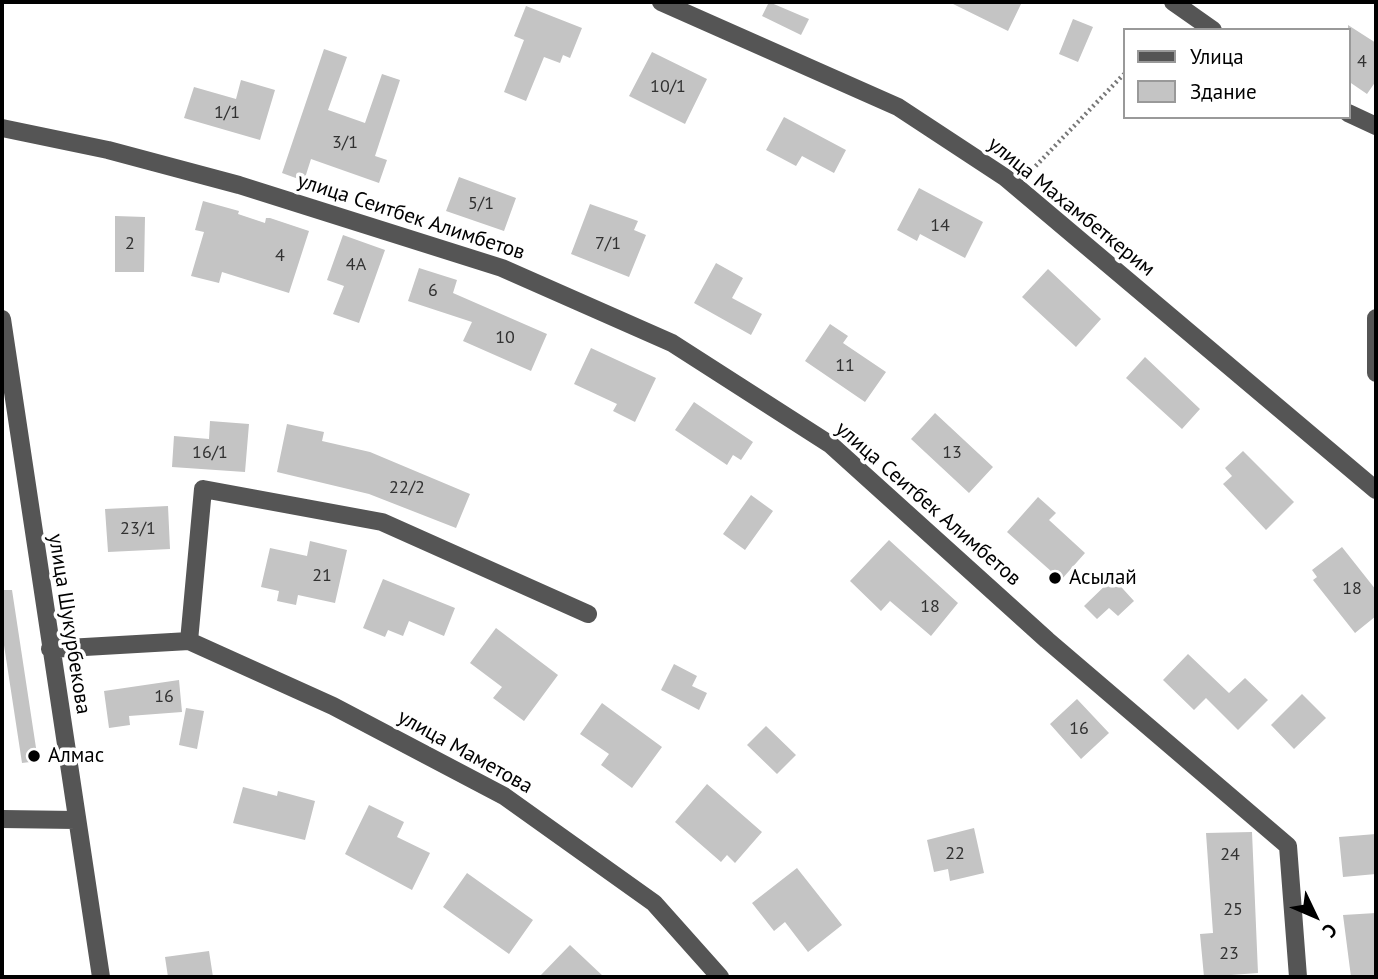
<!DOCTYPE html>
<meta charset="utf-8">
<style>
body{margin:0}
#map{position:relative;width:1378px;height:979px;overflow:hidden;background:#fff;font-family:"PT Sans",sans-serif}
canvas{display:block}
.frame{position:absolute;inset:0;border:4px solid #000;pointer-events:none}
.legend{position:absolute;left:1123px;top:28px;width:228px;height:91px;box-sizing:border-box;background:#fff;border:2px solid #999;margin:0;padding:9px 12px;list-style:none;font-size:21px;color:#000}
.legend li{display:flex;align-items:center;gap:14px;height:35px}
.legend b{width:35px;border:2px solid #999}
.north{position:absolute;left:1280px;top:881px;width:70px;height:70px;-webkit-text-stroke:5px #fff;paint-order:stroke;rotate:134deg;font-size:19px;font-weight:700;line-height:28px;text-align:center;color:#000}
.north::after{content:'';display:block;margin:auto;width:24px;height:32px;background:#000;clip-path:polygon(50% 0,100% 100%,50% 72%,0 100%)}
</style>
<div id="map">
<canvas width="1378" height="979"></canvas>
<div class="frame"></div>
<ul class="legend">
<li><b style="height:9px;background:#555"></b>Улица</li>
<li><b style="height:19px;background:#c4c4c4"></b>Здание</li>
</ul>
<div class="north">С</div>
</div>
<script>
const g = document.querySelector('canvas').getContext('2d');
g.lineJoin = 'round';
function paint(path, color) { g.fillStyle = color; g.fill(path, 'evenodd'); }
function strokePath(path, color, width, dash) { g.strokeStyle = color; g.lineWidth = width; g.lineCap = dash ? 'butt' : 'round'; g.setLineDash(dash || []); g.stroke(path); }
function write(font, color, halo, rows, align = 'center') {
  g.font = font + ' "PT Sans",sans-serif'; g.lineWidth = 7; g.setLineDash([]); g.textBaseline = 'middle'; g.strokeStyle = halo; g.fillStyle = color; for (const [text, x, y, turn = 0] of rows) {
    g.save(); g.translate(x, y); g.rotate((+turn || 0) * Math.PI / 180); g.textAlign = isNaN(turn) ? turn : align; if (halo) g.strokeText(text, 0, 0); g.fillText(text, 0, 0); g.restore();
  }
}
paint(new Path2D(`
 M769,2L809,19L801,35L762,16Z
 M949,2H1022L1008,31Z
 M526,6L582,28L570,58L563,55L560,63L544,57L526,101L504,92L524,40L514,36Z
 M1073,19L1093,27L1078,62L1059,54Z
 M1348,25L1376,43V81L1367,94L1348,81Z
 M324,49L347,57L328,110L365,123L382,74L400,80L375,156L387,160L379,183L311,159L304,181L282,173Z
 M652,52L707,79L685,124L629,96Z
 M241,80L275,90L260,140L184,118L194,87L236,99Z
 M784,117L846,150L834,173L802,156L796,166L766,150Z
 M459,177L516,198L504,231L446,211Z
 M919,188L983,222L965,258L920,234L917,241L897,230Z
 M203,201L239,211L238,214L265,223L266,218H270L309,231L289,293L222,272L219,283L191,276L204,232L195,230Z
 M590,204L638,221L634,230L646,235L629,277L571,254Z
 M115,216L145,217L144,272H115Z
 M343,235L385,250L359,323L333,314L344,286L327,280Z
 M716,263L743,278L732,298L762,314L751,335L694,303Z
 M419,268L457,280L453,293L547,334L531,371L463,341L472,322L408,301Z
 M1048,269L1101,319L1076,347L1022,297Z
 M830,324L848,336L843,343L886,372L865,402L805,361Z
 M591,348L656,378L635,422L613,411L617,404L574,384Z
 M1145,357L1200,409L1182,429L1126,378Z
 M694,402L753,442L741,460L733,455L727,465L675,430Z
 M935,413L993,467L969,493L911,439Z
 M210,421L249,424L245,472L172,467L174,436L209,439Z
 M287,424L324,432L322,441L370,452L470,494L456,528L369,494L277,472Z
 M1243,451L1294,502L1266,530L1223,484L1232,476L1225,468Z
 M751,495L773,511L745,550L723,534Z
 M1038,497L1056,513L1049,520L1085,553L1061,580L1007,532Z
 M168,506L170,549L108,552L105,509Z
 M889,540L958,603L931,636L890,601L881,611L850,581Z
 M310,541L347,550L335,603L298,595L296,605L277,601L279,591L261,587L270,548L307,556Z
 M1342,547L1376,590V616L1355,633L1313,580L1317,577L1312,570Z
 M1113,578L1134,601L1118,616L1109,608L1097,619L1084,606Z
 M383,579L455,608L444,636L409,621L403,636L388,630L385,637L363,628Z
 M2,590H12L38,761L22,763L2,632Z
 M496,628L558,675L524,721L493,698L502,687L470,663Z
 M1188,654L1229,693L1245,678L1268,700L1238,730L1206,698L1194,710L1163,680Z
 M674,664L697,676L692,686L707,693L699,710L661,690Z
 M179,680L182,712L129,716L130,725L109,728L104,691Z
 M1302,694L1326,718L1294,749L1271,725Z
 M1077,699L1109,733L1081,759L1050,724Z
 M602,703L662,747L632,788L601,765L609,754L580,734Z
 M186,708L204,711L197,749L179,745Z
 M766,726L796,755L777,774L747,745Z
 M707,784L762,832L735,863L727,855L721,862L675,822Z
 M243,787L277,796L278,791L315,801L305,840L233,823Z
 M369,805L404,822L397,837L430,853L412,890L345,854Z
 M974,828L984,873L950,881L948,869L934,872L927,840Z
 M1252,832L1258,973L1204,977L1200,934L1213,933L1206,833Z
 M1376,834V874L1343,877L1339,837Z
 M797,868L842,925L808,952L785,922L774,931L752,903Z
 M467,873L533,920L509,954L443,907Z
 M1376,913V977H1351L1343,915Z
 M570,945L604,977H539Z
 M209,951L213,977H168L165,957Z`), '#c4c4c4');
strokePath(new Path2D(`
 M1028,174L1124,74`), '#777', 4.5, [2, 3.5]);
strokePath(new Path2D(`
 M661,2L898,107L1006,178L1376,490
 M1173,2L1213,30
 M1348,113L1376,126
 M2,128L108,150L239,185L502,268L672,343L831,445L1047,640L1288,846L1298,977
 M1376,318V373
 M2,319L101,977
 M189,641L203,489L382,522L588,614
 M50,649L189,641L333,706L504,796L654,903L720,977
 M2,819L76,820`), '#555', 18);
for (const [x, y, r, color] of [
 [1055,578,7,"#000"],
 [34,756,7,"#000"]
]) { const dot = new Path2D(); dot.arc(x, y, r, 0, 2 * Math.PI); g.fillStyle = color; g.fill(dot); strokePath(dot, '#fff', 2.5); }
write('18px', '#313131', null, [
 ["4",1362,62],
 ["10/1",668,87],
 ["1/1",227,113],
 ["3/1",345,143],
 ["5/1",481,204],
 ["14",940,226],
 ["2",130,244],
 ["7/1",608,244],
 ["4",280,256],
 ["4А",356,265],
 ["6",433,291],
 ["10",505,338],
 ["11",845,366],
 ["16/1",210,453],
 ["13",952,453],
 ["22/2",407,488],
 ["23/1",138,529],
 ["21",322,576],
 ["18",1352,589],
 ["18",930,607],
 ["16",164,697],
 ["16",1079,729],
 ["22",955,854],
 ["24",1230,855],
 ["25",1233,910],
 ["23",1229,954]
]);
write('21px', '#000', '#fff', [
 ["улица Махамбеткерим",1071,207,39],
 ["улица Сеитбек Алимбетов",411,217,18],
 ["улица Сеитбек Алимбетов",928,504,41],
 ["улица Шукурбекова",69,624,81],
 ["улица Маметова",465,752,29]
]);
write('21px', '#000', '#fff', [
 ["Асылай",1069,578],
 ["Алмас",48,756]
], 'left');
</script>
